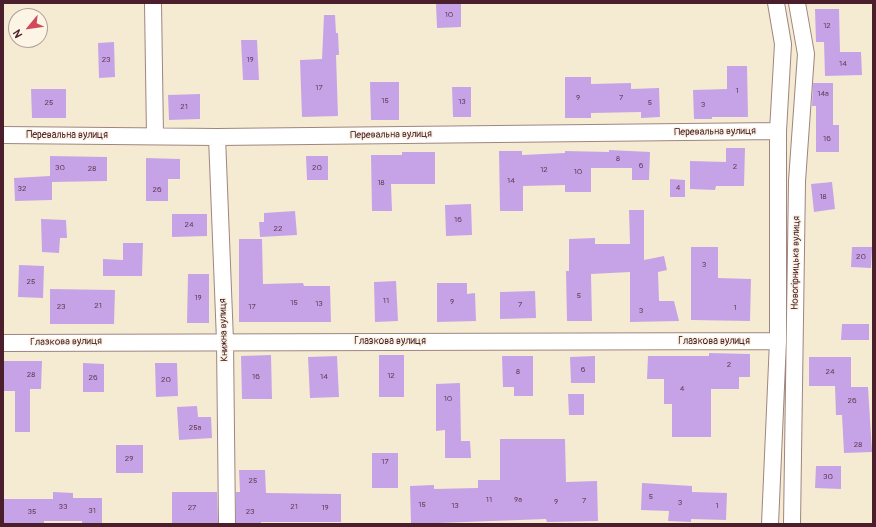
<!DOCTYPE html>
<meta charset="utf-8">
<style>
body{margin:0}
#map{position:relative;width:876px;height:527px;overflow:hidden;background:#f5ebd3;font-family:Pangolin,sans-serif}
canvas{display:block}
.frame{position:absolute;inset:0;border:4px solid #4a1f2b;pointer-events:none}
.north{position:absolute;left:8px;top:8px;width:40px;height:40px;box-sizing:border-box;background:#fcf5e5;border:1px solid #b59f9b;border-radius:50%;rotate:241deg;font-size:11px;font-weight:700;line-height:16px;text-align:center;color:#4a1f2b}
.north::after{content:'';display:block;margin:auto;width:14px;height:18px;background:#d1495b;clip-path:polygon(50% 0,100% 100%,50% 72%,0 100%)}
</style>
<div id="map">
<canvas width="876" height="527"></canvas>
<div class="frame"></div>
<div class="north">N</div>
</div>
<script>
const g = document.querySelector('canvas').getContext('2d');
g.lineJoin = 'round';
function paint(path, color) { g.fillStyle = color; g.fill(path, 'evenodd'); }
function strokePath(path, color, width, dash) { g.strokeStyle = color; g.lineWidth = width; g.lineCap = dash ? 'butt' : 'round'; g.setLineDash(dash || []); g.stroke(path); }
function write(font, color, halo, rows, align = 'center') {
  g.font = font + ' Pangolin,sans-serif'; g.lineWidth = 3; g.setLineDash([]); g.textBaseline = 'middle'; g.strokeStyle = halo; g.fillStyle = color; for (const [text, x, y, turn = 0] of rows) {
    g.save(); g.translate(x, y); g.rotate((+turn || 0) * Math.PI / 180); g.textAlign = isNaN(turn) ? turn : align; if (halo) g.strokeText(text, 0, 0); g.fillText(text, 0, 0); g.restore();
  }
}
paint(new Path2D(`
 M436,3H461V27L437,28Z
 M815,9H839L840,52H861L862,75L825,76L824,42H816Z
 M324,15H335L336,33H338L339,55H336L338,116L302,117L300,60L322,59Z
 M241,40H257L259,80H243Z
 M114,42L115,77L99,78L98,43Z
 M727,66H747L748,117H712V119H694L693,90L727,89Z
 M565,77H591V84L631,83V89L659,88L660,117L641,118V112L591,113V118H565Z
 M370,82H399V120H371Z
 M813,83H833V125H839V152H816V106H812Z
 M452,87H471V117H453Z
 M31,89H66V118H32Z
 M200,94V119L169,120L168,95Z
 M726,148H745L744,186H716L715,190L690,189V161L726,162Z
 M609,150L650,152L649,180H632V168H591V192H565V185L523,186V211H500L499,151H522V155L565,153V151L609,152Z
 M402,152H435V184H391L392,211H372L371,155H402Z
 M50,156L107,157V181L52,182V200L15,201L14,178L50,176Z
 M306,156H328V180H307Z
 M146,158L180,159V179H168V201H146Z
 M670,179L685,180V197H670Z
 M832,182L835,209L814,212L811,184Z
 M471,204L472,235L446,236L445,205Z
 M629,210H644V260L664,256L667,270L658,272L659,301H674L679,321L630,322V272L591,274L592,321H567L566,271H569V239L595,238V244H630Z
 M295,211L297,235L260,237L259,222H264V213Z
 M172,214H207V236L172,237Z
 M41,219L66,220L67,238H60L59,253L42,252Z
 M239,239H262L263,284L303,283L304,286H330L331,322H239Z
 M123,243H143L142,276H103V259L123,260Z
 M691,247H718V278L751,279L750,321L691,320Z
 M852,247H872L871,268L851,267Z
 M19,265L44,266L43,298L18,297Z
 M188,274H209V323H187Z
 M396,281L398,321L375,322L374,282Z
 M437,283H467V294L475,293L476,321L437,322Z
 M50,289L115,290L114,324H50Z
 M535,291L536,318L500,319V292Z
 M842,324H869V340H841Z
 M709,353L750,354V377H739V389H711V437H672V404H664V379H647L648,356H709Z
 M271,355L272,399H242L241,356Z
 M379,355H404V397H379Z
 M337,356L339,397L310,398L308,357Z
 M502,356H533V396H514V387H503Z
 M595,356V383H571L570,357Z
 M809,357H851V387H868L872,452L844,453L842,415H836L835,386H809Z
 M3,361H42L41,389H30V432H15V391H3Z
 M83,363L104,364V392H83Z
 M155,363H177L178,396L156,397Z
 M460,383L461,441H470L471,458H445V430L436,431V384Z
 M568,394H584V415H569Z
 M197,406L198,417H211L212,438L179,440L177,407Z
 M500,439H565L566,482L597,481L598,521L547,522L546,519L411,524L410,486L434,485V489L478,488V480H500Z
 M116,445H143V473H116Z
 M372,453H398V488H372Z
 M816,466H841V489L815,488Z
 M239,470H265L266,493L341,494V522H261V524H236V492H240Z
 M642,483L692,486V492L727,493L726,520L691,519V522L668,521L669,511L641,510Z
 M53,492L73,493V498H102V524H82V521H44V524H3V499H53Z
 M172,492H217L218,524H172Z`), '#c6a3e7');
const street = new Path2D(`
 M153,3L155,136
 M3,135L217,137L778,131
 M217,137L225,341L227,524
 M3,343L778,341
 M770,524L778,341V131L783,44L776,3
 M792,524L797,181L806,54L797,3`);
strokePath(street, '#a0857f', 18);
strokePath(street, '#fff', 16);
write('8px', '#69405a', null, [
 ["10",449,15],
 ["12",827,26],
 ["23",106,60],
 ["19",250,60],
 ["14",843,64],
 ["17",319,88],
 ["1",737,91],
 ["14а",823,94],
 ["9",578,98],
 ["7",621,98],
 ["15",385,101],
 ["13",462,102],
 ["25",49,103],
 ["5",650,103],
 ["3",703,105],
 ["21",184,107],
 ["16",827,139],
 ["8",618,159],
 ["6",641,166],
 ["2",735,167],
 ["30",60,168],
 ["20",317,168],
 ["28",92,169],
 ["12",544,170],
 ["10",578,172],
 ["14",511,181],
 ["18",381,183],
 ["4",678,188],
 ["32",22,189],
 ["26",157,190],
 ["18",823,197],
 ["16",458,220],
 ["24",189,225],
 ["22",278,229],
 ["20",861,257],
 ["3",704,265],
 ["25",31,282],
 ["5",579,296],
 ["19",198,298],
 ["11",386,301],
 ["9",452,302],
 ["15",294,303],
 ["13",319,304],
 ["7",520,305],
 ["21",98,306],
 ["23",61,307],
 ["17",252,307],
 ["1",735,308],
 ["3",641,311],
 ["2",729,365],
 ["6",583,370],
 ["8",518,372],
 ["24",830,372],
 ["28",31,375],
 ["12",391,376],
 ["16",256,377],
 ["14",324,377],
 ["26",93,378],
 ["20",166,380],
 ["4",682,389],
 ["10",448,399],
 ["26",852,401],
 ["25а",195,428],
 ["28",858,445],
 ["29",129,459],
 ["17",385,462],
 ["30",828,477],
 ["25",253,481],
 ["5",651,497],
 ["11",489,500],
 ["9а",518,500],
 ["7",584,501],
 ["9",556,502],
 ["3",680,503],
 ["15",422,505],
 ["13",455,506],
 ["1",717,506],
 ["33",63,507],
 ["21",294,507],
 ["27",192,508],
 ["19",325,508],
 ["31",92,511],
 ["35",32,512],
 ["23",250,512]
]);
write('10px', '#4a1f2b', '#fcf5e5', [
 ["Перевальна вулиця",715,132,-1],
 ["Перевальна вулиця",67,135],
 ["Перевальна вулиця",391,135,-1],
 ["Новогірницька вулиця",796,263,-89],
 ["Книжна вулиця",224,330,-92],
 ["Глазкова вулиця",390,341],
 ["Глазкова вулиця",714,341],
 ["Глазкова вулиця",66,342,-1]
]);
</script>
